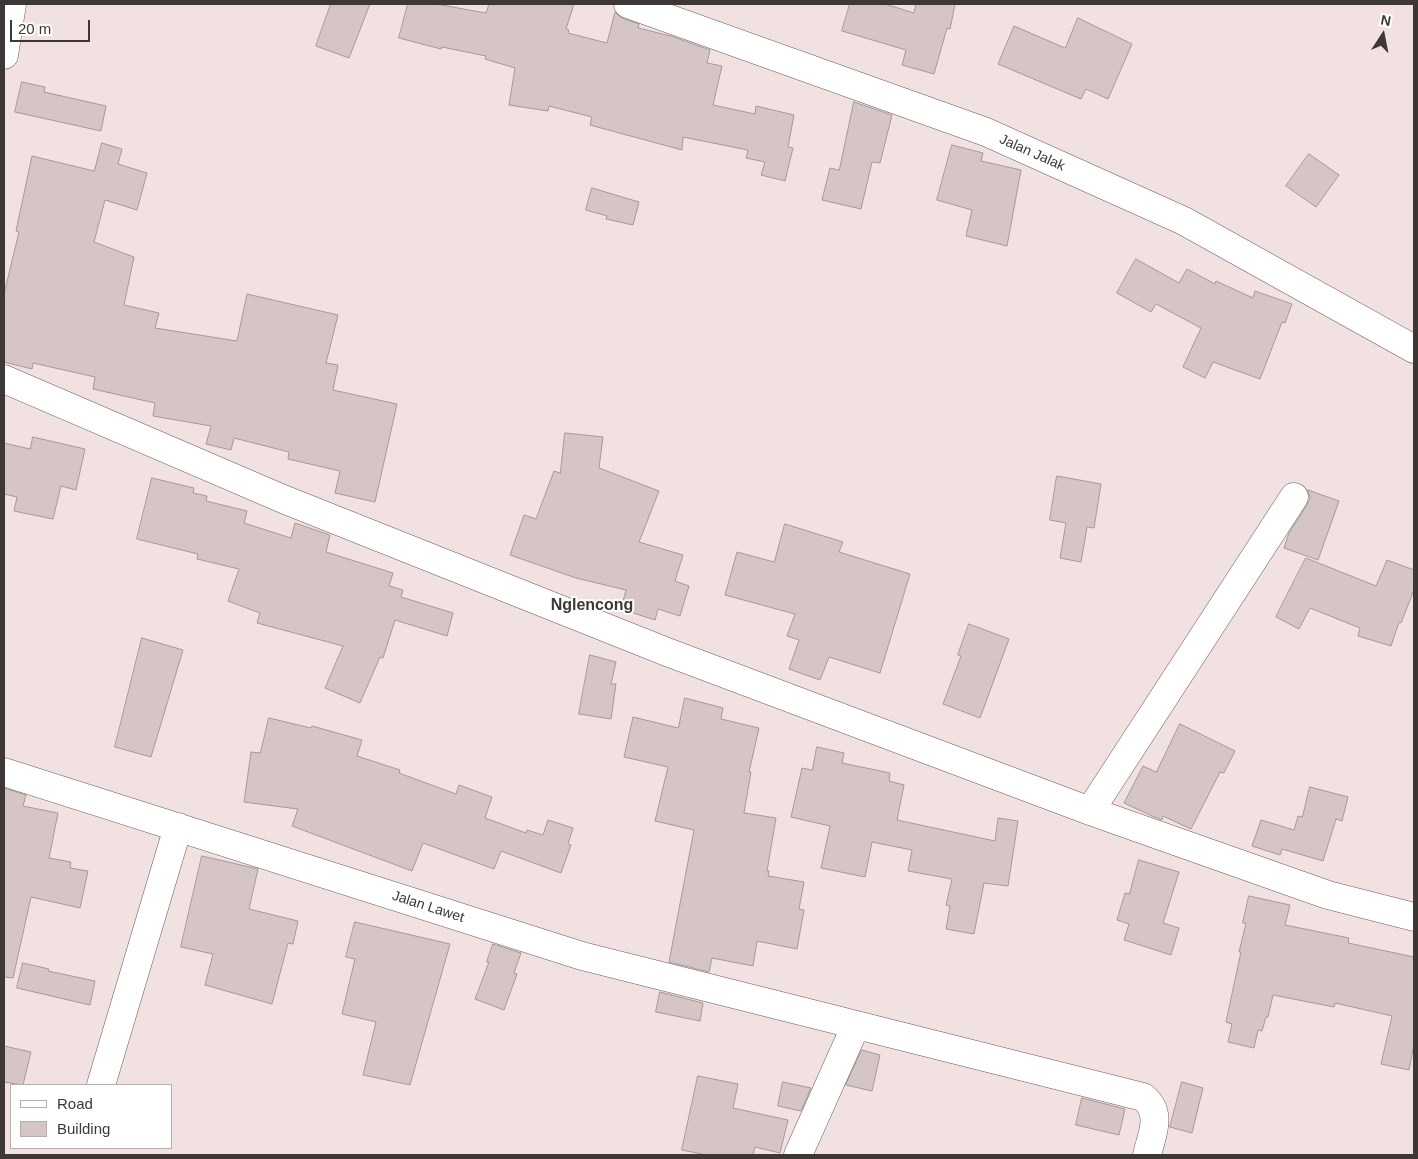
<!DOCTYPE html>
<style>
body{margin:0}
#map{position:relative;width:1418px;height:1159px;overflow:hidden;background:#f1e1e1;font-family:Arial,sans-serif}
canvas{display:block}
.frame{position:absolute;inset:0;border:5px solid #3d3736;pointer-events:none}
.legend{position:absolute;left:10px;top:1084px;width:162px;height:65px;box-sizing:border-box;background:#fff;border:1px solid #b1afaf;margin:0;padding:6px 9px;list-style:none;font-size:15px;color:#3d3736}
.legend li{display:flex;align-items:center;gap:10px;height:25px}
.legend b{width:25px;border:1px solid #b1afaf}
.north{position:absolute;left:1358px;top:10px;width:50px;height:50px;-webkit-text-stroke:4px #fff;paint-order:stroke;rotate:11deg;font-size:14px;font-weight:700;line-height:20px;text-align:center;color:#3d3736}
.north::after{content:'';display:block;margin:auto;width:18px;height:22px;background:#3d3736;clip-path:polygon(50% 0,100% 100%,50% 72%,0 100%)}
.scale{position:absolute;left:10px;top:20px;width:80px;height:22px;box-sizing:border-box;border:2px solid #3d3736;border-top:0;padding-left:6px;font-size:15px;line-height:18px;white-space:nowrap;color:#3d3736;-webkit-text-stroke:4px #fff;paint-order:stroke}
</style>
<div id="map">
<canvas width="1418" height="1159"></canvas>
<div class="frame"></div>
<ul class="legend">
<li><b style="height:6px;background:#fff"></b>Road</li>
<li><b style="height:14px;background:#d5c5c5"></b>Building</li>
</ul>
<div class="north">N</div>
<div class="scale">20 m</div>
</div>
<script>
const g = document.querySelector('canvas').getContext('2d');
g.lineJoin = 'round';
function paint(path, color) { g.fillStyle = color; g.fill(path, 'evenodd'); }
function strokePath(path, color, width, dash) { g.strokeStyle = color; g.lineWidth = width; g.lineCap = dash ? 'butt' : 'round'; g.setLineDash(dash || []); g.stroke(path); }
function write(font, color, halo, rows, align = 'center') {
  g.font = font + ' Arial,sans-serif'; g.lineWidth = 4; g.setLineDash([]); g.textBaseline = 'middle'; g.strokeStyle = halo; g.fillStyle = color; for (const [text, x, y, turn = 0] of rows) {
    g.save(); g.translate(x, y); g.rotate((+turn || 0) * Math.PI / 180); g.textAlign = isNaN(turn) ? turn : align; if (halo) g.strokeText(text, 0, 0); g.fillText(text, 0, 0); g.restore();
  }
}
const building = new Path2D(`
 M331,4H370L349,58L316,46Z
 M408,4H436L486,13L489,4H574L566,29L569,30L568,33L607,43L615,12L622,18L639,24L638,28L671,36L710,50L707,63L722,66L713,105L755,114L756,106L794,115L788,147L793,148L785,181L761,175L765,162L746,158L748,150L683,137L682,150L590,125L592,117L549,106L548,111L509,105L515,68L485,59L486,56L442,47L441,49L399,38Z
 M850,4H885L914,13L916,4H955L950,29L947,28L934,74L902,65L906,50L842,31Z
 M1078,18L1132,44L1108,99L1086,89L1081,99L998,64L1014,26L1065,48Z
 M22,82L45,87L44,92L106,106L101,131L15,112Z
 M854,102L892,115L880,163L872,162L861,209L822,200L830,168L839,170Z
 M102,143L122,149L118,164L147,173L137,210L105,200L94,242L134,257L124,305L159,313L155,328L237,341L247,294L338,315L326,363L338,365L333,390L397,404L375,502L335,493L340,471L288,459L289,452L234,438L231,450L206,444L211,426L153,416L155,403L93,389L95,377L33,363L32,369L4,362V294L19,232L16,231L32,156L94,171Z
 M952,145L983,153L981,161L1021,170L1007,246L966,236L972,210L937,200Z
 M1309,154L1339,175L1316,207L1286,186Z
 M592,188L639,202L633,225L606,219L607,216L586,210Z
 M1136,259L1179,283L1187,269L1215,284L1216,281L1253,298L1255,291L1292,304L1285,323L1282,322L1260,379L1213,362L1205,378L1183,367L1201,328L1156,304L1151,312L1117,293Z
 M565,433L603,437L599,468L659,491L639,542L683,555L675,581L689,586L680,616L658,609L655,620L621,609L626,590L576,578L510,555L524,515L536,519L554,471L560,473Z
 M33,437L85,449L76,490L61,486L53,519L14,511L17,497L4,494V443L30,449Z
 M1057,476L1101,484L1094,528L1087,527L1081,562L1060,558L1066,523L1050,520Z
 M152,478L194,488L193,493L207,496L206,501L247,511L244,523L291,538L295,523L330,535L326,552L393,573L389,586L403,590L401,597L453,613L447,636L395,620L383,658L380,657L360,703L325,688L343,646L257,623L260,613L228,601L239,569L197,559L198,554L137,539Z
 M1308,490L1339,501L1318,560L1284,548L1289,533L1307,505L1310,498Z
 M785,524L843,542L839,552L910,574L880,673L829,657L820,680L789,669L799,640L787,636L795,614L725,595L737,552L774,562Z
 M1306,558L1376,586L1387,560L1414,570V590L1401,623L1399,622L1391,646L1358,636L1360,628L1310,608L1299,629L1276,617Z
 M969,624L1009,639L980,718L943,704L961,656L958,655Z
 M142,638L183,650L151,757L115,747Z
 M590,655L616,662L611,684H616L611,719L579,714Z
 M685,698L723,708L721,719L759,728L749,772H751L744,813L776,818L767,871H769L768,876L804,882L799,909L804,910L797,949L757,941L753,966L712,958L709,972L669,962L694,830L655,821L668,767L624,757L633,717L678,728Z
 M269,718L311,728L312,726L362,740L357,756L400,770L399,773L456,794L459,785L492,797L485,818L526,833L527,830L543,835L548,820L573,828L568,844L571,845L561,873L501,851L494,869L423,843L412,871L292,826L298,809L244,802L251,752L260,753Z
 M1180,724L1235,751L1224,773L1220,772L1191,829L1163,816L1162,820L1152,816L1124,803L1143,766L1156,772Z
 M817,747L844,753L842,763L890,773L889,781L904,785L897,820L995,841L998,818L1018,821L1008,886L984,883L974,934L946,929L950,906L946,905L952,879L908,871L912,850L872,842L865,877L821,868L830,826L791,817L802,768L812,770Z
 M1310,787L1348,797L1342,821L1336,819L1323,861L1282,849L1280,855L1252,846L1261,820L1294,830L1298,816L1302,817Z
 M4,788L26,795L23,806L58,813L49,858L71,862L70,868L88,871L80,908L31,897L13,978L4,977Z
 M202,856L258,869L249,909L298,921L293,944L288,943L272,1004L205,985L213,954L181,947Z
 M1139,860L1179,872L1163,923L1179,928L1171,955L1124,940L1129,924L1117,920L1125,893L1129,894Z
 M1249,896L1290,905L1285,925L1349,938L1348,943L1414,957V1044L1409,1070L1381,1064L1392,1016L1335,1003L1334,1007L1273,995L1268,1017H1266L1262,1031L1258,1030L1254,1048L1228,1042L1232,1024L1226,1022L1241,952H1239L1246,923H1243Z
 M355,922L450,944L410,1085L363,1075L376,1022L342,1014L355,959L346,957Z
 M493,944L521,953L514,973L517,974L504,1010L475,999L489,962H487Z
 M23,963L49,969L48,971L95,981L90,1005L17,988Z
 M660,992L703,1003L700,1021L656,1012Z
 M4,1046L31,1052L23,1085L4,1082Z
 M862,1050L880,1055L872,1091L846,1085Z
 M698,1076L738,1084L733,1108L788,1120L780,1153L755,1147L753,1155H707L682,1150Z
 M783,1082L811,1088L801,1111L778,1106Z
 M1182,1082L1203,1088L1192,1133L1170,1127Z
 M1082,1098L1125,1109L1119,1135L1076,1125Z`);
paint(building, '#d5c5c5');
strokePath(building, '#a79898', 1);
const minor = new Path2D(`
 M628,4L986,132L1184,221L1414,349
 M4,55L12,4
 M4,379L283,499L667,652L1090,811L1328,895L1414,917
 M4,772L582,956L1143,1097C1163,1113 1152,1134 1147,1155
 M1090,811L1294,497
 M101,1085L178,827
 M798,1155L856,1025`);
strokePath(minor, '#695c5b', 29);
strokePath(minor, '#fff', 28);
write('14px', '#3d3736', '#fff', [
 ["Jalan Jalak",1032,153,24],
 ["Jalan Lawet",428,907,18]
]);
write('bold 16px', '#3d3736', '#fff', [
 ["Nglencong",592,606]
]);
</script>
